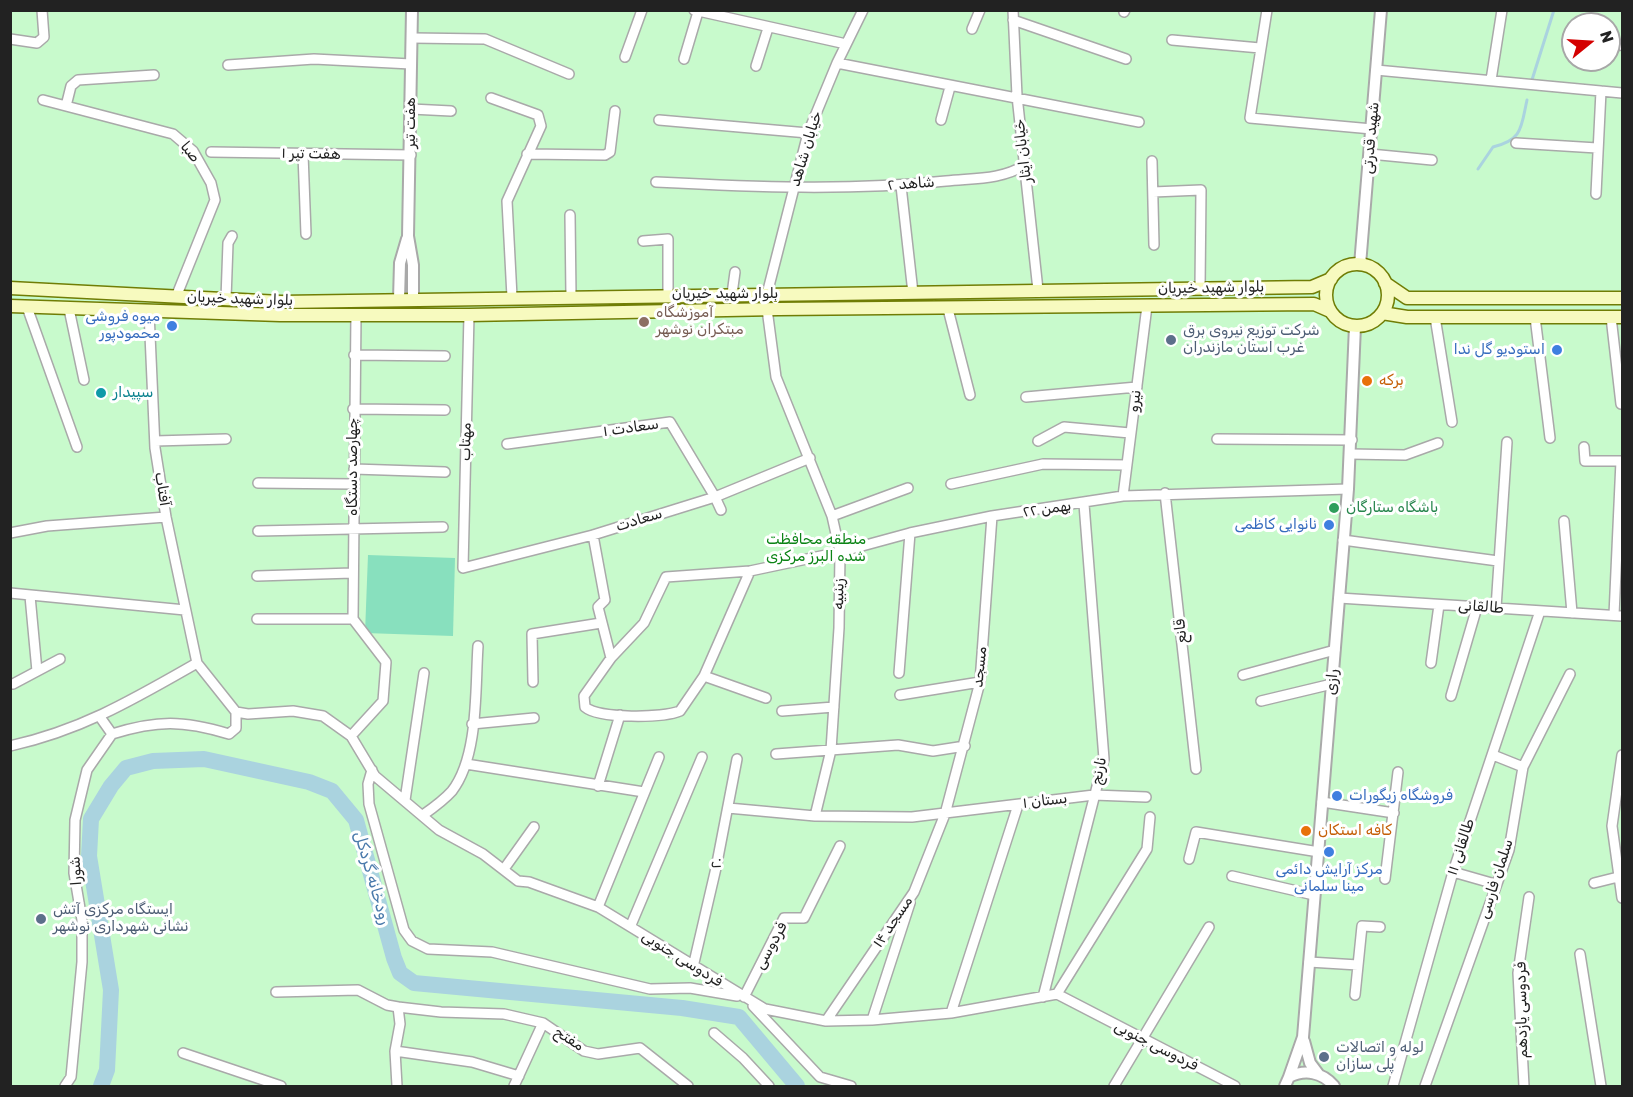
<!DOCTYPE html>
<meta charset="utf-8">
<style>
body{margin:0}
#map{position:relative;width:1633px;height:1097px;overflow:hidden;background:#f2efe9;font-family:Rubik,sans-serif}
canvas{display:block}
.frame{position:absolute;inset:0;border:12px solid #222;pointer-events:none}
.north{position:absolute;left:1561px;top:12px;width:60px;height:60px;box-sizing:border-box;background:#fff;border:2px solid #a7a7a7;border-radius:50%;rotate:72deg;font-size:16px;font-weight:700;line-height:24px;text-align:center;color:#222}
.north::after{content:'';display:block;margin:auto;width:21px;height:27px;background:#d40000;clip-path:polygon(50% 0,100% 100%,50% 72%,0 100%)}
</style>
<div id="map">
<canvas width="1633" height="1097"></canvas>
<div class="frame"></div>
<div class="north">N</div>
</div>
<script>
const g = document.querySelector('canvas').getContext('2d');
g.lineJoin = 'round';
function paint(path, color) { g.fillStyle = color; g.fill(path, 'evenodd'); }
function strokePath(path, color, width, dash) { g.strokeStyle = color; g.lineWidth = width; g.lineCap = dash ? 'butt' : 'round'; g.setLineDash(dash || []); g.stroke(path); }
function write(font, color, halo, rows, align = 'center') {
  g.font = font + ' Rubik,Vazirmatn,sans-serif'; g.lineWidth = 6; g.setLineDash([]); g.textBaseline = 'middle'; g.strokeStyle = halo; g.fillStyle = color; for (const [text, x, y, turn = 0] of rows) {
    g.save(); g.translate(x, y); g.rotate((+turn || 0) * Math.PI / 180); g.textAlign = isNaN(turn) ? turn : align; if (halo) g.strokeText(text, 0, 0); g.fillText(text, 0, 0); g.restore();
  }
}
paint(new Path2D(`
 M10,11H1622V1086H11ZM1573,24H1609V60H1573Z`), '#c8facc');
paint(new Path2D(`
 M368,555L455,558L453,636L365,633Z`), '#88e0be');
strokePath(new Path2D(`
 M1531,83L1554,10
 M1478,169L1493,147C1523,140 1521,127 1527,100`), '#aad3df', 3);
strokePath(new Path2D(`
 M101,1086L107,1070L111,990L89,856L91,819L111,786L126,768L153,761L204,759L309,782L332,791L356,820L394,958L400,973L414,983L682,1008L739,1017L797,1086`), '#aad3df', 16);
const minor = new Path2D(`
 M694,10L846,44
 M1013,10L1017,96L1038,290
 M1267,10L1250,118L1372,129
 M1124,12L1125,10
 M1013,20L1126,59
 M972,29L980,10
 M412,38L485,39L569,74
 M10,39L37,43L44,37L42,10
 M1172,40L1260,48
 M1609,46L1622,45
 M625,57L642,10
 M684,59L698,12
 M837,63L1139,122
 M228,65L314,59L411,64
 M756,66L768,28
 M1376,70L1622,93
 M1491,80L1502,10
 M491,98L538,115L541,126L507,201L512,297
 M43,100L173,134L193,151L211,183L215,200L176,297
 M66,106L71,86L78,80L154,75
 M411,109L451,111
 M659,120L808,133
 M941,120L950,87
 M1516,143L1597,148
 M211,152L411,155
 M303,154L306,234
 M527,154L605,155L610,152L615,111
 M1370,154L1432,160
 M1152,161L1154,245
 M656,182C753,187 849,191 946,181C974,178 1001,180 1025,165
 M901,186L913,293
 M1153,192L1201,190L1200,288
 M1596,194L1601,91
 M570,215L571,296
 M643,241L668,239V294
 M732,294L735,272
 M767,294L808,133L837,63L863,10
 M226,299L228,243L232,236
 M27,307L77,447
 M69,309L84,380
 M767,309L776,377L832,516L840,552L839,628L831,750L815,816
 M948,309L970,395
 M149,312L155,448L166,517L197,663L236,712L248,714L293,711L323,716L351,736L375,776L439,830L483,854L518,881L529,882L598,907L765,1009L826,1021L872,1020L951,1013L1057,994L1235,1086
 M469,315L463,568L593,535L715,497L810,458
 M1435,317L1452,422
 M1535,317L1550,438
 M1611,317L1621,404
 M354,355L445,356
 M1026,397L1137,387
 M353,409L445,410
 M1217,439L1352,440
 M155,441L226,439
 M1038,441L1064,427L1130,433
 M507,444L670,422L715,497L721,510
 M1584,447L1585,461H1621L1614,615
 M1350,454L1405,455L1438,443
 M354,469L445,472
 M258,483L353,484
 M951,484L1043,464L1127,465
 M1165,493L1196,769
 M1123,496L1147,306
 M832,516L908,488
 M1564,521L1572,613
 M258,531L443,527
 M10,533L47,526L166,517
 M593,535L605,600L598,607L611,658
 M1343,540L1498,561
 M750,571L704,676L680,711C663,718 599,719 585,707L584,696L611,658L644,623L666,577L750,571L840,552L910,533L992,516L1123,496L1348,489
 M257,576L352,573
 M10,593L185,610
 M30,596L37,671
 M1339,598L1622,616
 M1496,608L1507,442
 M257,619H353
 M353,619L356,314
 M1431,663L1439,605
 M899,673L910,533
 M1243,675L1335,650
 M704,676L766,698
 M533,682L532,634L601,623
 M13,684L60,659
 M900,695L980,682
 M1451,696L1477,607
 M1261,701L1332,684
 M782,711L834,707
 M100,717L112,734C157,720 183,720 229,734L236,728V712
 M472,724L534,718
 M351,736L383,701L386,662L353,619
 M10,746C82,730 134,699 197,663
 M776,754L898,745L933,751L965,746
 M1493,755L1523,767
 M1622,755L1612,826L1622,898
 M466,764L644,792
 M372,770L368,784L369,804L404,930L412,941L428,949L492,952L650,989L690,988L737,996
 M598,786L620,715
 M405,800L424,673
 M1322,802L1394,813
 M728,808L815,816L912,817L1094,795L1146,797
 M423,815C433,808 444,800 452,791C479,756 475,689 478,646
 M1189,859L1196,832L1319,852
 M504,869L534,827
 M1453,872L1495,884
 M1232,876L1314,895
 M1385,879L1398,772
 M1594,883L1622,876
 M598,907L659,757
 M631,925L702,757
 M1580,954L1601,1086
 M1309,962L1358,965
 M693,967L716,868L737,759
 M276,992L358,990L387,1005L398,1007L400,1024L395,1051
 M1057,994L1147,849L1150,817
 M1355,995L1362,926L1380,927
 M744,997L784,918H804L840,846
 M1043,997L1104,759L1084,504
 M753,1006L820,1077L851,1086
 M398,1007L441,1012L504,1014L543,1023
 M951,1013L1018,805
 M872,1020L910,903
 M826,1021L914,892L945,814L980,682L992,516
 M714,1033L743,1058L769,1086
 M183,1053L281,1086
 M65,1086L71,1077L82,962V920L74,873L75,820L87,770L112,734
 M397,1086L395,1051L472,1062L519,1076
 M514,1086L543,1023L584,1051L598,1054L640,1048L688,1086
 M1114,1086L1209,927
 M1393,1086L1453,872L1540,611
 M1425,1086L1509,850L1523,767L1570,674
 M1524,1086L1518,973L1529,897`);
const tertiary = new Path2D(`
 M412,10L408,236L413,265V300
 M1360,265L1381,10
 M399,299L400,263L407,239
 M1304,1041L1310,1063L1319,1075
 M1289,1077L1303,1037L1348,489L1355,326
 M1285,1086L1289,1077C1305,1069 1322,1072 1334,1086`);
const secondary = new Path2D(`
 M1326 295a31 31 0 1 1 62 0a31 31 0 1 1-62 0Z
 M1385,283L1407,298H1622
 M10,288L281,302L1312,287L1331,279
 M10,306L280,315H469L778,309L1314,304L1330,311
 M1382,313L1407,317H1622`);
strokePath(minor, '#a9a9a9', 12);
strokePath(tertiary, '#a9a9a9', 14);
strokePath(secondary, '#707d05', 15);
strokePath(minor, '#fff', 9);
strokePath(tertiary, '#fff', 10);
strokePath(secondary, '#f7fabf', 12);
for (const [x, y, r, color] of [
 [644,322,6,"#8d6e63"],
 [172,326,6,"#3f7fe0"],
 [1171,340,6,"#5c6f8a"],
 [1557,350,6,"#3f7fe0"],
 [1367,381,6,"#e8710a"],
 [101,393,6,"#0f9aa8"],
 [1334,508,6,"#2e9e5b"],
 [1329,525,6,"#3f7fe0"],
 [1337,796,6,"#3f7fe0"],
 [1306,831,6,"#e8710a"],
 [1329,852,6,"#3f7fe0"],
 [41,919,6,"#5c6f8a"],
 [1324,1057,6,"#5c6f8a"]
]) { const dot = new Path2D(); dot.arc(x, y, r, 0, 2 * Math.PI); g.fillStyle = color; g.fill(dot); strokePath(dot, '#fff', 2); }
write('15px', '#222', '#fff', [
 ["هفت تیر",411,123,-90],
 ["شهید قدرتی",1371,138,-85],
 ["خیابان شاهد",806,149,-73],
 ["خیابان ایثار",1023,151,-97],
 ["صبا",190,152,50],
 ["هفت تیر ۱",311,154,1],
 ["شاهد ۲",911,184,-4],
 ["بلوار شهید خیریان",1211,288,-1],
 ["بلوار شهید خیریان",725,294],
 ["بلوار شهید خیریان",240,299,2],
 ["نیرو",1135,401,-82],
 ["سعادت ۱",631,428,-8],
 ["مهتاب",466,442,-89],
 ["چهارصد دستگاه",353,467,-90],
 ["آفتاب",162,489,81],
 ["۲۲ بهمن",1047,509,-8],
 ["سعادت",639,520,-17],
 ["زینبیه",839,594,-89],
 ["طالقانی",1481,607,4],
 ["قانع",1181,631,-96],
 ["مسجد",980,667,-84],
 ["رازی",1332,682,-85],
 ["نارنج",1099,771,-78],
 ["بستان ۱",1045,801,-7],
 ["طالقانی ۱۱",1461,847,-72],
 ["۲۰",717,863,-78],
 ["شورا",76,871,-94],
 ["سلمان فارسی",1496,879,-72],
 ["مسجد ۱۴",893,922,-56],
 ["فردوسی",771,946,-61],
 ["فردوسی جنوبی",682,959,32],
 ["فردوسی یازدهم",1522,1010,-91],
 ["مفتح",569,1039,33],
 ["فردوسی جنوبی",1156,1046,27]
]);
write('15px', '#785e54', '#fff', [
 ["آموزشگاه",656,313],
 ["مبتکران نوشهر",656,330]
], 'left');
write('15px', '#366cbe', '#fff', [
 ["میوه فروشی",160,317],
 ["محمودپور",160,334],
 ["استودیو گل ندا",1545,350],
 ["نانوایی کاظمی",1317,525],
 ["فروشگاه زیگورات",1349,796,"left"],
 ["مرکز آرایش دائمی",1329,870,"center"],
 ["مینا سلمانی",1329,887,"center"]
], 'right');
write('15px', '#4e5e75', '#fff', [
 ["شرکت توزیع نیروی برق",1183,331],
 ["غرب استان مازندران",1183,348],
 ["ایستگاه مرکزی آتش",53,910],
 ["نشانی شهرداری نوشهر",53,927],
 ["لوله و اتصالات",1336,1048],
 ["پلی سازان",1336,1065]
], 'left');
write('15px', '#c56008', '#fff', [
 ["برکه",1379,381],
 ["کافه استکان",1318,831]
], 'left');
write('15px', '#0d838f', '#fff', [
 ["سپیدار",113,393]
], 'left');
write('15px', '#27864d', '#fff', [
 ["باشگاه ستارگان",1346,508]
], 'left');
write('15px', '#0c8416', '#fff', [
 ["منطقه محافظت",816,540],
 ["شده البرز مرکزی",816,557]
]);
write('italic 16px', '#4a7aab', '#fff', [
 ["رودخانه گردکل",372,878,74]
]);
</script>
